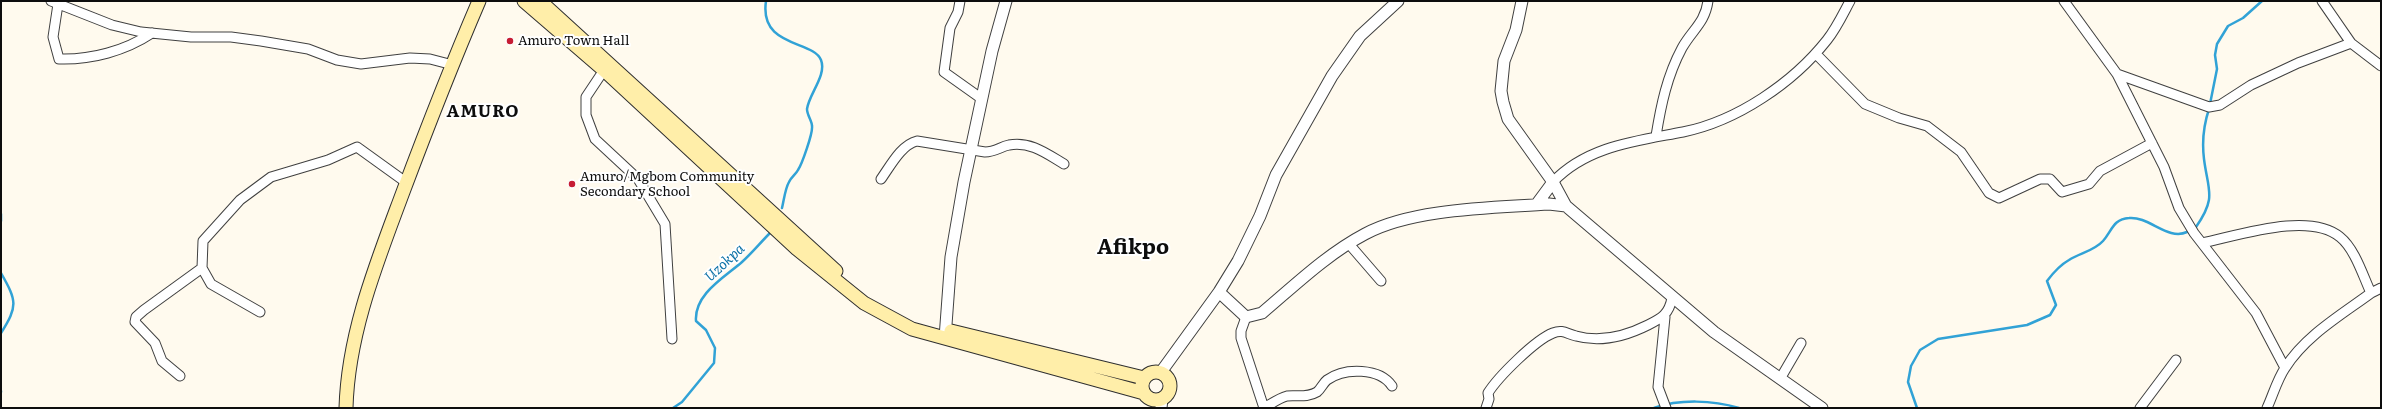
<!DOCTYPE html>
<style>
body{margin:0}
#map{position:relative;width:2382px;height:409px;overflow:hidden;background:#fffaee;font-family:Literata,serif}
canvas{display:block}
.frame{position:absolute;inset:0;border:2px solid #0d0d0d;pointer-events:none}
</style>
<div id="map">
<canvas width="2382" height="409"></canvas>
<div class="frame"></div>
</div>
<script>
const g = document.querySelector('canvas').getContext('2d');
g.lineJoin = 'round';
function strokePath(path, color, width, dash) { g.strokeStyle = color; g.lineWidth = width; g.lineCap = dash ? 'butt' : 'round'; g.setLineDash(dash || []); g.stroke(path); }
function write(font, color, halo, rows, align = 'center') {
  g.font = font + ' Literata,serif'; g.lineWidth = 4; g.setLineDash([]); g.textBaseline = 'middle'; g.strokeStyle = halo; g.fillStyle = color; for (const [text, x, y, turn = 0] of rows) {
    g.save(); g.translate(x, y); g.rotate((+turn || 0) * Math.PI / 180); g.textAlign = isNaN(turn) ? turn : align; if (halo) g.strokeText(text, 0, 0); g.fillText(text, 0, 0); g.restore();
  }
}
strokePath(new Path2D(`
 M766,1C759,48 813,40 821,60C827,75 809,94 807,109C807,115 812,121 812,126C813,133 802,164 798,170C796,174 791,177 789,182C785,189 784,200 782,208
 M2210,104L2217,69L2215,55L2217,44L2228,26L2243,18L2262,1
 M1,214V221
 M2196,227C2217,197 2208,191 2204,159C2202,143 2204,124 2209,109
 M1,273C17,301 18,306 1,333
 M1,391V392
 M673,408L682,402L714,363L715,348L706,330L696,321C694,294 725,277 742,262C752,253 760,243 770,233
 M1654,408C1679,399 1713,400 1739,408
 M1917,408L1908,382L1911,366L1920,350L1938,339L2027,325L2050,315L2056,305L2047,281C2053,273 2060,265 2069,260C2080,253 2094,251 2103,241C2112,231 2113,219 2129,218C2149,216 2168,241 2187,232`), '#31a2d6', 2.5);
const minor = new Path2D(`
 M51,1L112,25L141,32L191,37H231L261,41L308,49L337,60L361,64L410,58L430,59L453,65
 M960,1L958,12L950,28L944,72L982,99
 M2064,1L2117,74L2164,167L2179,208L2194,233L2256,313L2285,368
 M2322,1L2351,43
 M58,4L53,37L59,59C91,60 125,51 152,33
 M1816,54L1865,104L1899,118L1927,126L1961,152L1989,193L1999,198L2040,179H2050L2062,192L2089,184L2100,171L2152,143
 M604,70L586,97V115L595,139L638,179L665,224L672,339
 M2117,74L2209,107L2220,105L2251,85L2298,63L2351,43L2381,66
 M1656,136C1661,105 1667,76 1682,48C1692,30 1705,23 1708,1
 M881,179C891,165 901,145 917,141L985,152C995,152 1000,147 1009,145C1031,141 1047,154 1064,164
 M1553,182C1587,146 1637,141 1683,132C1737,121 1793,83 1827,40C1836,29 1843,14 1850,1
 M2202,243C2237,236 2309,211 2340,237C2355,249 2363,276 2371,293
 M1349,244L1381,281
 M260,312L211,284L202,268L203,241L240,200L271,177L328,160L357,147L407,183
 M1246,317L1241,331V338L1264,408
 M1665,317L1658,387L1666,408
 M180,376L162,361L155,343L135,322L136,317L144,310L202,268
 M1780,379L1801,343
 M1264,408C1271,404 1279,398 1287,396C1297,395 1307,398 1317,392C1321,389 1323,383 1327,380C1345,367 1380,368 1392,386
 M1486,408L1489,399L1488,393C1498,377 1535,340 1553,333C1563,329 1567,334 1576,336C1601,343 1626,336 1648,325C1662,318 1669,314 1672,298
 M2140,408L2176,360
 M2267,408C2273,395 2277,380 2285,368C2305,336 2341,315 2371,293L2381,288`);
const tertiary = new Path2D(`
 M1522,1L1516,30L1504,61L1501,91L1503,102L1508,119L1553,182L1566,206L1714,332L1822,408
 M1536,205L1553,182
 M1219,292L1246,317L1262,313C1294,286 1327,254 1365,234C1413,208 1495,208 1549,204L1566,206
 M945,338L951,257L964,182L992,51L1006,1
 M1161,372L1219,292L1238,261L1260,216L1276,175L1332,76L1360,36L1398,1
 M1161,408L1162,399`);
const secondary = new Path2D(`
 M524,1L604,70L797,249L864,303L912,329L1144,393
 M540,1L836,271
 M951,331L1144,378
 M1142 386a14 14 0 1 1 28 0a14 14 0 1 1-28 0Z
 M346,408C348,333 377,262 403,192C427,128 452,64 479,1`);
strokePath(minor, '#404040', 11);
strokePath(tertiary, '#404040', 13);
strokePath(secondary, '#2f2f2f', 15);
strokePath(minor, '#fff', 9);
strokePath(tertiary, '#fff', 11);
strokePath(secondary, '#ffeea9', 13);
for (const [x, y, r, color] of [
 [510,41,4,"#c61c33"],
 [572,184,4,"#c61c33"]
]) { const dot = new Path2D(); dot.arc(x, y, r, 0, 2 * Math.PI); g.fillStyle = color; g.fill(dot); strokePath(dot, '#fff', 1.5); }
write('13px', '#0d0d0d', '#fff', [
 ["Amuro Town Hall",518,41],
 ["Amuro/Mgbom Community",580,177],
 ["Secondary School",580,192]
], 'left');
write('italic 14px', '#0e72a7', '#fff', [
 ["Uzokpa",725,263,-43]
]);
g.letterSpacing = '1px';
write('bold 17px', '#0d0d0d', '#fff', [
 ["AMURO",483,112]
]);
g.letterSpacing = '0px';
write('bold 21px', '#0d0d0d', '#fff', [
 ["Afikpo",1133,248]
]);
</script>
